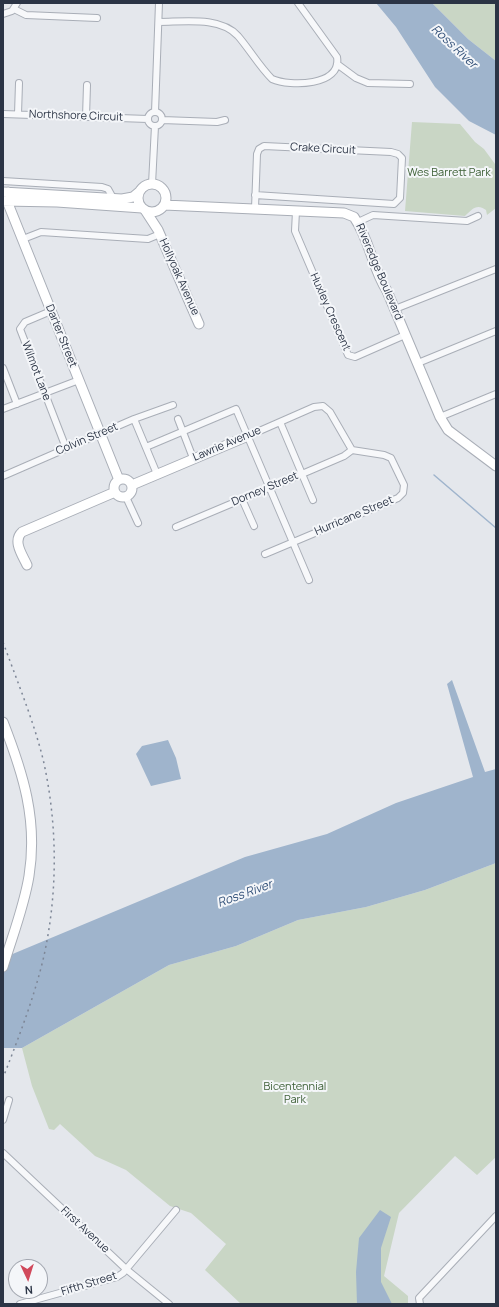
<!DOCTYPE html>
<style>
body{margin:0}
#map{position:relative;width:499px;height:1307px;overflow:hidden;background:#e4e7ec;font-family:Manrope,sans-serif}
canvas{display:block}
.frame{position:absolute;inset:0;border:4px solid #2b3445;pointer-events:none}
.north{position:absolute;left:8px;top:1259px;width:40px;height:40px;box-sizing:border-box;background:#f4f6f9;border:1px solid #a4a8b1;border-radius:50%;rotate:176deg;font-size:11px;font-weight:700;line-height:16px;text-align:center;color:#2b3445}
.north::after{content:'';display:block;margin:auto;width:14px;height:18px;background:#d1495b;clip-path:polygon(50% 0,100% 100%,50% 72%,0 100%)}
</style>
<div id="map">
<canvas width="499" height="1307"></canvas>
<div class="frame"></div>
<div class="north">N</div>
</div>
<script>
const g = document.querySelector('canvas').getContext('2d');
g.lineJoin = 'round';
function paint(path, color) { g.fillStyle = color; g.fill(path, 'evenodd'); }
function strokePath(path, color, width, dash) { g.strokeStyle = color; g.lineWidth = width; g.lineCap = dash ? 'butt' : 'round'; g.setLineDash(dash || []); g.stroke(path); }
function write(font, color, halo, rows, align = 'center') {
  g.font = font + ' Manrope,sans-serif'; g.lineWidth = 4; g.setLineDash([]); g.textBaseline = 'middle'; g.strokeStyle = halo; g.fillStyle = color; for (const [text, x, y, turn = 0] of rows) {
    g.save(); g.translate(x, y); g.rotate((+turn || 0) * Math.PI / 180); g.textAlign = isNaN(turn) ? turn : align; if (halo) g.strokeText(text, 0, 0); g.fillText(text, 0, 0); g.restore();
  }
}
paint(new Path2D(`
 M432,3H496V61L468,39Z
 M412,122L460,124L475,142L484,149L495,164L496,208L487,215L486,210C477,203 472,209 465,216L405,211Z
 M496,863V1157L477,1175L455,1156L399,1213L384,1276L408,1296V1304H241L205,1270L226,1244L191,1213L170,1206L126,1170L95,1156L60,1124L54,1130L49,1129L32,1086L22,1048L169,965L236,946L298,920L366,907L425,890Z`), '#c9d6c5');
paint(new Path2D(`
 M376,3H432L468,39L496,61V135L469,121L435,87L396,27Z
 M452,680L485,772L496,769V863L425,890L366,907L298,920L236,946L169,965L22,1048H3V958L245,857L327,834L396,803L473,777L447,684Z
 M168,740L176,758L181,779L151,786L136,754L142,746Z
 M380,1210L391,1217L381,1248V1282L392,1304H357L356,1272L359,1238Z`), '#9fb4cc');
strokePath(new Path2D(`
 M434,475L496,528`), '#9fb4cc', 1.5);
const street = new Path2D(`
 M14,9L26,15L97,18
 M3,14L12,11L17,3
 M159,22C183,22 220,16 238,36C250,50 259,66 272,79C290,87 342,86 337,57L298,3
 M337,64L356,78L368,83L410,84
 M155,112L159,3
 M148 119a7 7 0 1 1 14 0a7 7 0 1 1-14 0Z
 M3,114L148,119
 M18,114L19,83
 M86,117L87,85
 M162,120L217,122L225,120
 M3,181L102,187L108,189L113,198
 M152,184L155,126
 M255,208L257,154L259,149L264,146L391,152L398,154L402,158L400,198L394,204L255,195
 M296,211L295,231L348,355L355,357L405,335
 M358,222L373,215L467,221L478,216
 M23,239L41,232L148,239L160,234
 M395,309L496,269
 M51,311L25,322L20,329L66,448
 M418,363L496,331
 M3,368L17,404
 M3,409L79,380
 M440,417L496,394
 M134,419L157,474
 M178,419L193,458
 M280,422L313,500
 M248,436L314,407L323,406L330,412L352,450L384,455L391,458L404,485L403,493L398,498L265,554
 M146,447L236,409L309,580
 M3,476L134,419L173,405
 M126,497L138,523
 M242,499L254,526
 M176,527L302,474L344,456L352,450
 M3,1120L9,1100
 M3,1153L126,1269L169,1304
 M20,1304L117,1277L123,1273L176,1210
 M420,1304L419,1298L496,1216`);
const secondary = new Path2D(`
 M138 198a14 14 0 1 1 28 0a14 14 0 1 1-28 0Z
 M3,192L122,199L133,197L139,192
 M8,192L7,201L119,480
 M3,201L57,202L142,208
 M164,205L344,213L354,217C370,240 372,268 387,291L440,417L448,430L496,466
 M145,210L158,230L199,324
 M114 488a9 9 0 1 1 18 0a9 9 0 1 1-18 0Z
 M132,485L248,436
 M27,565C23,556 12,541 22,532L115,492
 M3,722C23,773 38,820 29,876C24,907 12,937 3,967`);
strokePath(street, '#a9aeb7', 8);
strokePath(secondary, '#a9aeb7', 11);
strokePath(street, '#f7f8fa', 6);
strokePath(secondary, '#fff', 9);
strokePath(new Path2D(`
 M3,642C17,681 33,719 43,759C58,825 58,895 43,960C33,1001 18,1039 3,1078`), '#7d8696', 1.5, [2, 4]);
write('11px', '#2b3445', '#f4f6f9', [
 ["Northshore Circuit",76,116,2],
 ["Crake Circuit",323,149,3],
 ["Riveredge Boulevard",379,272,67],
 ["Hollyoak Avenue",179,277,66],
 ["Huxley Crescent",330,312,66],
 ["Darter Street",61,336,68],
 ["Wilmot Lane",36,371,69],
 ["Colvin Street",87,439,-23],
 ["Lawrie Avenue",227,444,-23],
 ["Dorney Street",265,489,-23],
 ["Hurricane Street",354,516,-23],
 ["First Avenue",85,1230,43],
 ["Fifth Street",89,1284,-17]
]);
write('11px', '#3f6138', '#f4f6f9', [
 ["Wes Barrett Park",449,173],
 ["Bicentennial",295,1087],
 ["Park",295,1100]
]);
write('italic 12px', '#34527a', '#f4f6f9', [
 ["Ross River",454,47,43],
 ["Ross River",245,894,-20]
]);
</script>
